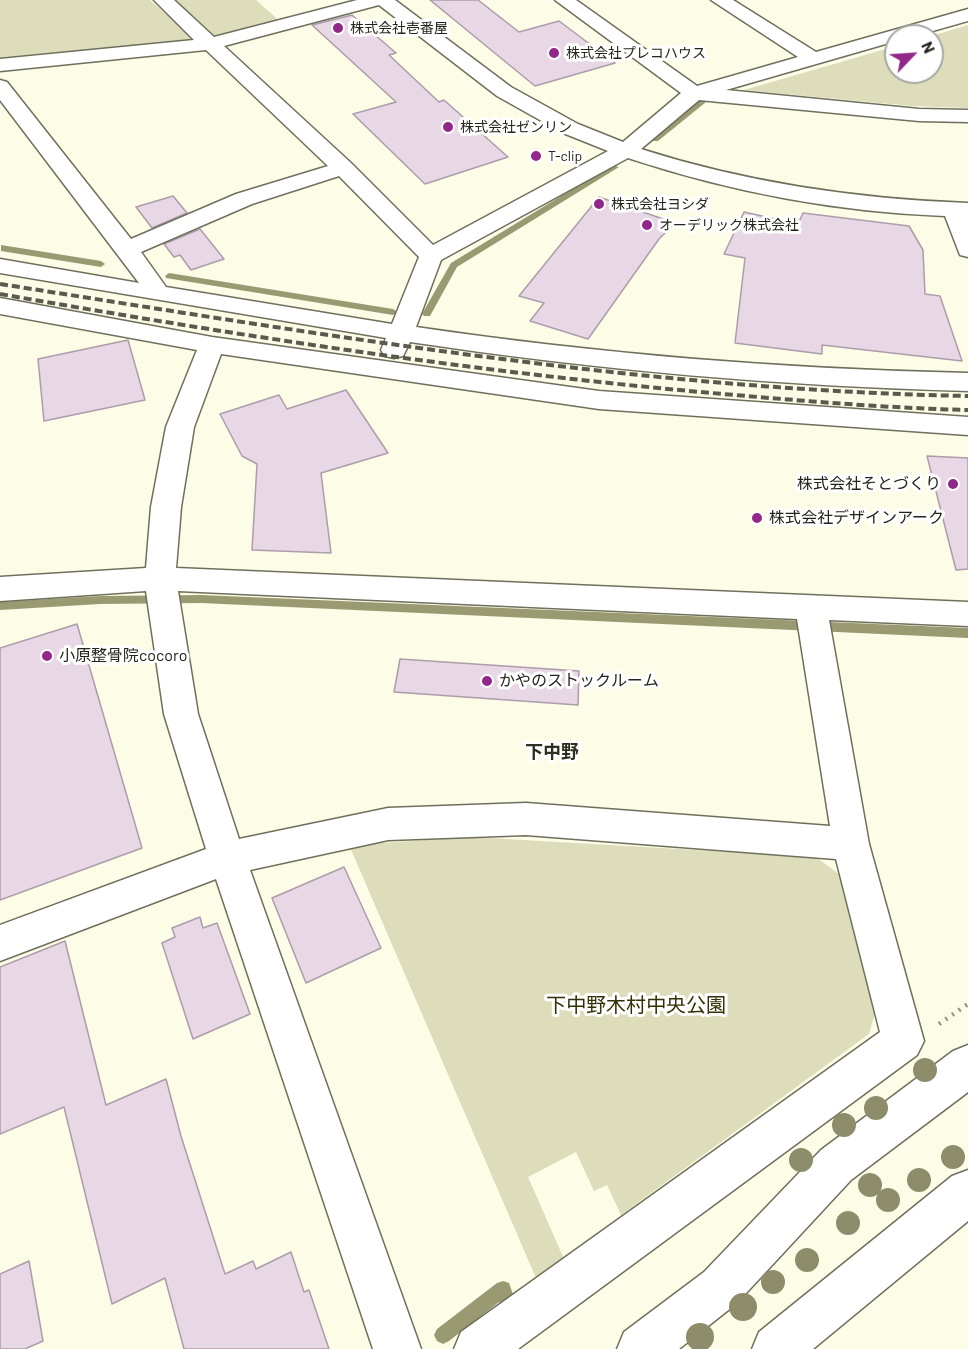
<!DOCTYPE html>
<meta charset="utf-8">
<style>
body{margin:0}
#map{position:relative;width:968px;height:1349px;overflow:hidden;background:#fcfce7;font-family:Barlow,sans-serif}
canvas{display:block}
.north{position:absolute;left:884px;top:24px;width:60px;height:60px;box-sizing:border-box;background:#fff;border:2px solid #a7a7a4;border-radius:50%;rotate:65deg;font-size:16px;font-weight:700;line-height:24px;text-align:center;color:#24241c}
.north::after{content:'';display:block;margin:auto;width:21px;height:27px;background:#92278a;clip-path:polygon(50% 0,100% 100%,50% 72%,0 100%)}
</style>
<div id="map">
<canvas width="968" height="1349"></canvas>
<div class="north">N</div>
</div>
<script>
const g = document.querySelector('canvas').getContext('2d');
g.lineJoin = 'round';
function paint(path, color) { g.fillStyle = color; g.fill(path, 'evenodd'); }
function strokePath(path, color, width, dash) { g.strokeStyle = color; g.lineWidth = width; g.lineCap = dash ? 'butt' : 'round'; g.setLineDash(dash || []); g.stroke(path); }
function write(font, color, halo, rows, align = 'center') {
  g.font = font + ' Barlow,"Noto Sans JP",sans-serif'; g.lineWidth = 6; g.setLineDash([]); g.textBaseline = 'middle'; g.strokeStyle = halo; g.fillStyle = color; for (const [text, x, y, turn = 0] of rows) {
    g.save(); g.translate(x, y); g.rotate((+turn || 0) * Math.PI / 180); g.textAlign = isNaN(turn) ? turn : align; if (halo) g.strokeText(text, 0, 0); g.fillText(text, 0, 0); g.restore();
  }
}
paint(new Path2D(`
 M0,0H150L197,41L0,61Z
 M174,0H256L284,25L216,39Z
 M968,25V108L912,106L744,90L896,46V72H932L931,36Z
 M472,837L816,857L840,875L877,1006L869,1034L621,1215L607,1185L594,1191L576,1152L528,1177L564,1259L536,1278L349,845Z`), '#ddb');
paint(new Path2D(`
 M699,100L706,102L658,141H652V137Z
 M612,165L619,167L457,267L430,316H424L422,314L451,263Z
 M1,245L101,261L105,264L101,267L1,251Z
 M169,273L393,309L398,312L393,315L166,278L165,276Z
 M201,595L968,628V638L201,603L100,604L0,610V602L100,596Z
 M503,1281L509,1283L515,1300L513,1306L507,1308L501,1306L499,1302L449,1341L443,1344L437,1341L434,1335L437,1329L497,1283Z`), '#9a9a72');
const building = new Path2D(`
 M430,0H478L519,32L559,21L615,63L535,86Z
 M352,15L396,53L389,55L439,102L444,100L508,157L425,184L353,114L396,102L312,25Z
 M173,196L187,213L152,228L136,207Z
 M599,197L675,223L659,239L588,339L530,321L544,303L519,296Z
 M744,212L798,224L803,213L909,226L923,250L925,294L940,296L962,361L822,345V354L735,343L745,258L724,254Z
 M200,229L224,259L191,270L180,255L174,257L164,244Z
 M128,340L145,400L44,421L38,359Z
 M346,390L388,453L321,473L331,553L252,550L257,464L242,456L220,414L279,395L287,409Z
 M927,456L968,458V569L956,570Z
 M77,624L142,848L0,900V648Z
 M400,659L579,671L578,705L394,692Z
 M344,867L381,948L306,983L272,898Z
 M200,917L203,928L217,923L250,1014L193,1039L162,943L175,937L172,928Z
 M65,941L106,1105L166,1079L181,1136L225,1274L253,1261L256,1269L291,1252L304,1292L309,1290L329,1349H184L165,1278L112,1304L64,1107L0,1134V967Z
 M29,1261L43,1341L25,1349H0V1274Z`);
paint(building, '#e8d7e5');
strokePath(building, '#ad9caa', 1.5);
const minor = new Path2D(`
 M154,0H174L214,37L357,0H395L511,87L578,124L623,142L681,93L555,0H576L697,86L798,57L711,0H733L816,52L968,9V21L915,36H896V41L726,90L919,109L968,110V122L919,121L699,100L641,149C748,183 856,199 968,203V257L960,255L945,216C837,212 731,192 628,158L441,260L416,327C599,354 782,369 968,373V391C780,386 596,370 410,342L403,356L394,358L385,356L381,350L386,338L0,273V259L139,283L0,100V80L7,82L131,239L236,194L328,166L206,50L0,71V59L194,40ZM379,5L497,96L563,133L608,151L433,245L351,163L224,46ZM339,176L419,257L392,324L166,287L141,252L252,204Z
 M0,298L212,337L599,391L968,417V435L599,409L221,354L194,427L181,507L176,568L968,602V626L829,620L869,844L924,1041L917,1055L518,1349H454L461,1332L880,1032L836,859L526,835L388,840L250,870L421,1349H373L216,879L0,961V925L206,849L164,714L146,591L0,601V577L146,568L151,507L166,427L197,350L0,314ZM178,591L797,619L830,826L526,803L388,808L239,839L198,714Z
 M968,1045V1092L851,1180L736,1304L679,1349H617L624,1332L704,1272L821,1150L953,1051Z
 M968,1170V1221L813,1349H752L759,1332L952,1176Z`);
strokePath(minor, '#6f6f5d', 3);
strokePath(new Path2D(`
 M939,1024L968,1004`), '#919183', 4.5, [2, 6]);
paint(minor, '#fff');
strokePath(new Path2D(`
 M0,284C321,334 643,390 968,396
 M0,294C240,336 480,373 723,394C805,401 886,408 968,410`), '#59594e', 4, [8, 4]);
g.fillStyle = '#8d8d6c';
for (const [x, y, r] of [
 [925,1070,12],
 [876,1108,12],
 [844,1125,12],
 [953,1157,12],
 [801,1160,12],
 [919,1180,12],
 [870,1185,12],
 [888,1200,12],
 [848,1223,12],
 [807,1260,12],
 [773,1282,12],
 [743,1307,14],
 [700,1337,14]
]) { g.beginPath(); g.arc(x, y, r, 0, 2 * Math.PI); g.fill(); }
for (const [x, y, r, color] of [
 [338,28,6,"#92278a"],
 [554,53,6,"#92278a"],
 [448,127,6,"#92278a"],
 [536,156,6,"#92278a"],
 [599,204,6,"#92278a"],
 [647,225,6,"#92278a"],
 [953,484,6,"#92278a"],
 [757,518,6,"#92278a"],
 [47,656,6,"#92278a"],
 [487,681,6,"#92278a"]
]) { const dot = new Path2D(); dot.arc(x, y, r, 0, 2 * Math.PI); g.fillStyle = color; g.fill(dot); strokePath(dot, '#fff', 2); }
write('14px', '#24241c', '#fff', [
 ["株式会社壱番屋",350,28],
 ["株式会社プレコハウス",566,53],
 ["株式会社ゼンリン",460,127],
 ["T-clip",548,156],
 ["株式会社ヨシダ",611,204],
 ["オーデリック株式会社",659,225]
], 'left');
write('16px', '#24241c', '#fff', [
 ["株式会社そとづくり",941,484,"right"],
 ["株式会社デザインアーク",769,518],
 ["小原整骨院cocoro",59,656],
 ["かやのストックルーム",499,681]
], 'left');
write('bold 18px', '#2f2f1f', '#fff', [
 ["下中野",552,752]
]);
write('20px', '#333207', '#fff', [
 ["下中野木村中央公園",636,1005]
]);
</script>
